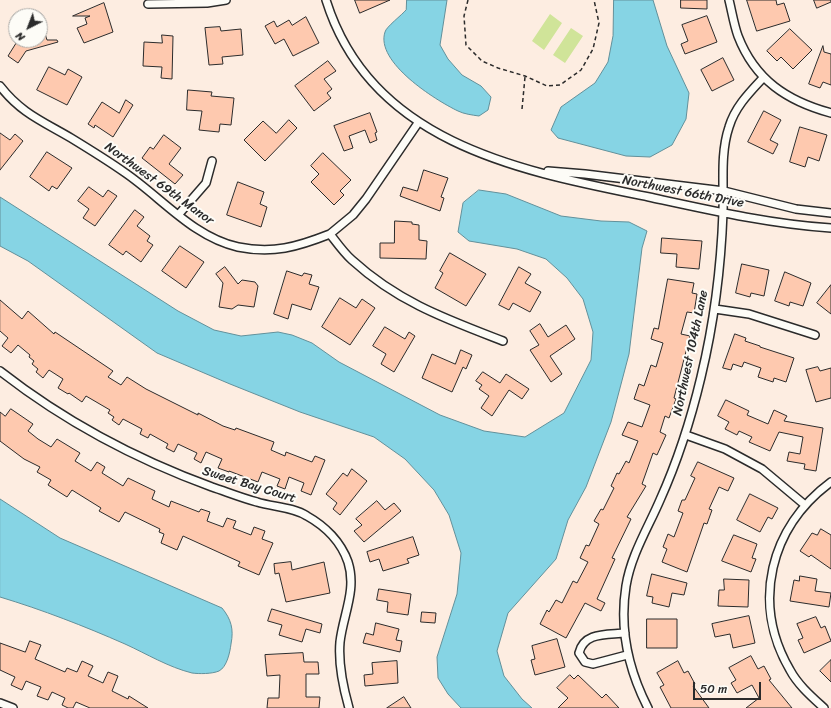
<!DOCTYPE html>
<style>
body{margin:0}
#map{position:relative;width:831px;height:708px;overflow:hidden;background:#fdede1;font-family:Sriracha,sans-serif}
canvas{display:block}
.north{position:absolute;left:8px;top:8px;width:40px;height:40px;box-sizing:border-box;background:#fdfcf7;border:1px solid #a9a8a5;border-radius:50%;rotate:222deg;font-size:11px;font-weight:700;line-height:16px;text-align:center;color:#2b2b2b}
.north::after{content:'';display:block;margin:auto;width:14px;height:18px;background:#2b2b2b;clip-path:polygon(50% 0,100% 100%,50% 72%,0 100%)}
.scale{position:absolute;left:693px;top:682px;width:68px;height:18px;box-sizing:border-box;border:2px solid #2b2b2b;border-top:0;padding-left:5px;font-size:12px;line-height:14px;white-space:nowrap;color:#2b2b2b;-webkit-text-stroke:3px #fdfcf7;paint-order:stroke}
</style>
<div id="map">
<canvas width="831" height="708"></canvas>
<div class="north">N</div>
<div class="scale">50 m</div>
</div>
<script>
const g = document.querySelector('canvas').getContext('2d');
g.lineJoin = 'round';
function paint(path, color) { g.fillStyle = color; g.fill(path, 'evenodd'); }
function strokePath(path, color, width, dash) { g.strokeStyle = color; g.lineWidth = width; g.lineCap = dash ? 'butt' : 'round'; g.setLineDash(dash || []); g.stroke(path); }
function write(font, color, halo, rows, align = 'center') {
  g.font = font + ' Sriracha,sans-serif'; g.lineWidth = 4; g.setLineDash([]); g.textBaseline = 'middle'; g.strokeStyle = halo; g.fillStyle = color; for (const [text, x, y, turn = 0] of rows) {
    g.save(); g.translate(x, y); g.rotate((+turn || 0) * Math.PI / 180); g.textAlign = isNaN(turn) ? turn : align; if (halo) g.strokeText(text, 0, 0); g.fillText(text, 0, 0); g.restore();
  }
}
paint(new Path2D(`
 M550,14L562,23L544,50L532,41Z
 M571,28L583,36L565,63L553,55Z`), '#d0e499');
const water = new Path2D(`
 M407,0H447L440,45L448,59L462,75L481,86L491,97L488,110L479,116C472,115 464,114 458,111C435,100 375,62 385,32C386,27 402,15 406,10Z
 M614,0H653L667,46L689,93L686,119L672,145L650,157L626,156L558,138L551,130L561,107L595,83L608,62L613,36Z
 M479,190L506,194L561,216L601,221L629,222L647,231L642,248L629,354L611,422L586,487L568,520L556,559L508,613L497,651L504,676L522,699L532,708H461L448,694L438,678L437,657L457,594L461,553L449,515L434,490L405,459L374,437L300,412L230,384L157,353L28,261L0,246V197L178,311L214,330L241,336L278,332L292,335L312,343L339,362L440,415L484,431L525,437L564,413L591,360L593,332L583,299L567,278L546,259L517,249L469,241L458,232L463,203Z
 M0,499L60,538L222,608C231,619 234,629 231,644C230,652 227,667 219,671C212,674 199,674 192,673C168,667 147,654 125,644C84,626 43,610 0,597Z`);
paint(water, '#86d4e4');
strokePath(water, '#62909a', 1);
const building = new Path2D(`
 M355,0H390L360,13Z
 M681,0H707V9L681,8Z
 M747,0H776L777,5L784,3L790,21L757,31Z
 M814,0H831V2L817,8Z
 M104,3L113,32L84,43L77,28L87,24L85,18L90,16H73Z
 M707,16L717,42L685,54L681,44L688,41L682,25Z
 M306,17L319,43L293,56L284,39L275,44L265,26L274,21L277,27L289,20L292,25Z
 M40,24H42L47,40H57L58,42L26,51L18,63L8,56L18,40H40Z
 M220,27L221,31L241,29L243,55L222,57L223,64L209,65L205,28Z
 M790,29L812,50L793,69L781,57L777,61L767,51Z
 M162,35L173,36L172,79L161,78L162,67L143,66L144,42L162,43Z
 M823,46L824,52L831,54V85L823,82L820,88L809,84Z
 M723,58L734,80L712,91L701,70Z
 M328,61L336,71L324,79L332,89L327,93L331,98L314,111L295,86Z
 M49,67L65,75L68,69L82,77L67,105L37,90Z
 M188,90L212,92L211,96L234,98L231,125L220,124L219,132L199,130L202,111L187,110Z
 M126,100L133,105L113,137L95,125L94,128L88,124L102,102L119,113Z
 M764,111L781,120L770,140L778,144L773,154L748,142Z
 M370,113L377,132L375,133L377,140L370,143L365,130L349,136L353,148L344,151L334,126Z
 M289,120L297,128L265,161L244,140L263,121L276,133Z
 M800,127L827,135L819,161L808,157L805,167L790,162Z
 M0,133L10,140L15,134L23,141L0,170Z
 M164,135L181,148L169,164L183,175L175,184L142,158L150,147L153,149Z
 M47,152L72,168L57,189L52,186L49,191L30,177Z
 M323,153L351,180L340,191L344,195L334,205L311,182L319,174L311,166Z
 M424,170L448,178L441,197L444,198L440,211L400,196L403,187L417,191Z
 M238,182L264,192L260,204L267,207L261,227L227,215Z
 M89,187L103,197L108,190L117,196L95,226L83,218L89,209L78,201Z
 M135,210L144,217L137,226L150,236L147,241L153,245L141,262L126,251L123,255L109,245Z
 M395,221L412,222V224L419,225V240L427,241L426,259L380,258V243H394Z
 M662,238L702,241L699,269L676,267L677,254L661,253Z
 M180,246L204,262L186,288L162,271Z
 M450,253L486,274L466,306L435,288L443,273L440,271Z
 M742,264L769,270L764,296L751,293L750,297L736,293Z
 M225,267L238,284L242,280L255,282L258,286L254,307L238,305L232,309L219,307L223,283L216,274Z
 M519,267L531,274L525,283L541,292L530,312L513,303L509,310L499,305Z
 M287,271L302,276L304,273L312,275L309,284L319,287L311,310L292,304L288,319L274,314Z
 M785,272L811,283L803,306L790,302L789,306L775,301Z
 M668,279L694,283L692,293L697,294L694,313L687,312L681,334L690,336L674,398L676,399L669,418L665,416L660,432L666,435L657,455L653,453L642,484L646,486L627,517L631,519L612,558L615,559L597,599L605,603L601,611L585,603L566,638L540,624L547,610L549,612L556,600L562,603L573,581L577,583L588,562L580,558L586,545L589,546L599,524L594,521L601,509L603,510L614,488L611,486L617,473L619,474L626,461L629,463L638,441L622,435L628,422L642,427L650,405L634,399L639,384L644,386L651,365L656,367L663,343L651,339L654,328L658,329Z
 M831,285V314L817,303Z
 M340,298L356,308L362,299L375,308L350,345L322,327Z
 M0,300L22,319L28,311L54,334L55,332L113,371L108,377L121,385L127,377L146,389L198,415V413L223,426L235,430L236,428L274,442L271,450L285,456L286,452L312,462L315,456L325,460L311,495L301,491L304,483L289,477L285,489L277,486L280,479L262,472L258,482L229,471V472L218,468L222,459L206,452L201,463L194,459L197,453L178,444L174,452L166,448L168,444L150,434L148,438L140,434L142,429L123,419L119,425L112,420L114,417L108,413L110,410L86,396L82,402L69,393L68,394L58,388L63,379L49,370L43,378L36,372L38,369L32,364L34,361L29,357L30,355L18,345L11,353L2,346L8,338L0,331Z
 M540,324L548,337L566,325L575,339L550,356L562,374L551,382L530,350L539,345L530,331Z
 M385,327L405,339L409,332L415,336L394,372L381,364L386,354L373,346Z
 M735,334L746,338L745,341L760,346V347L794,358L786,382L774,378L773,382L758,377L761,368L744,362L742,367L733,364L731,370L723,368Z
 M461,350L472,355L466,369L463,367L452,392L422,378L432,354L455,364Z
 M818,367L820,371L831,368V398L816,402L806,370Z
 M483,372L500,383L506,374L529,389L522,399L509,390L492,416L481,408L489,396L479,389L482,385L476,381Z
 M726,400L749,411L747,415L768,424L774,410L787,416L784,421L823,428L816,471L804,469L805,464L787,461L789,452L800,454L803,437L779,432L770,451L749,442L752,437L739,431L737,435L725,429L729,422L718,416Z
 M11,409L33,424L28,431L38,439L51,447L57,439L80,453L75,461L91,471L97,462L105,467L102,473L123,486L128,478L155,491L152,499L169,507L171,501L199,512L201,509L210,512L207,521L223,527L227,518L236,521L233,528L251,535L254,527L265,531L262,539L273,543L259,575L238,566L240,562L183,536L177,550L161,543L164,534L159,532L160,529L125,512L119,522L99,511L101,508L72,490L67,497L48,485L51,480L37,472L40,467L24,459L0,441V412L5,416Z
 M698,462L734,478L728,491L719,487L709,509L712,510L707,524L704,523L687,572L662,562L667,549L663,547L668,534L674,537L683,513L678,511L682,500H685L695,478L691,476Z
 M352,469L367,481L340,515L333,509L337,503L326,494L343,473L347,476Z
 M750,494L778,508L772,519L768,517L760,532L737,520Z
 M377,501L385,510L394,503L401,511L364,542L354,531L362,525L356,519Z
 M821,529L831,535V569L811,555L809,557L800,551L812,533L817,535Z
 M734,535L757,544L752,558L756,559L751,572L722,561Z
 M413,537L419,555L407,559L409,563L383,571L379,559L370,562L367,552Z
 M291,562L292,570L324,562L330,593L286,602L279,573L275,574L274,564Z
 M652,574L687,583L684,595L672,593L669,607L652,603L653,597L647,596Z
 M800,576L817,579L815,591L831,593L829,607L790,601L794,580L799,581Z
 M724,579L749,580L748,607L718,606L719,590H724Z
 M379,589L411,594L408,615L387,612L388,602L377,600Z
 M272,609L322,624L320,633L306,629L302,642L279,635L282,625L268,621Z
 M422,612L436,613L435,623L421,622Z
 M749,616L755,643L733,648L730,634L715,637L712,624Z
 M816,617L821,628L825,626L831,641L804,653L798,640L803,638L797,624Z
 M647,619H677V648H647Z
 M376,623L399,629L396,640L402,641L400,652L363,643L366,633L373,635Z
 M557,639L565,667L535,675L531,660L535,659L532,646Z
 M30,641L41,645L35,659L65,672L67,668L77,672L82,661L93,666L88,676L103,683L108,672L118,676L112,691L128,699L129,696L148,708H90L76,702L73,708H68L62,705L65,698L52,692L48,700L37,696L41,687L26,681L22,690L11,685L15,677L0,670V643L25,652Z
 M303,653L304,662H318L319,674H306V697H320L319,708H267L268,698H279L280,675L267,676L265,655Z
 M751,656L758,669L764,666L771,679L769,680L792,708H746L759,698L752,685L737,693L731,683L736,680L729,668Z
 M831,660V682L820,671Z
 M397,661L398,683L365,686L364,675L373,674L372,663Z
 M678,661L684,673L688,671L695,684L693,686L709,708H671L660,687L664,685L657,673Z
 M570,675L574,679L578,675L602,698L606,694L619,708H558L568,698L557,688Z
 M404,697L411,708H387Z`);
paint(building, '#fec9af');
strokePath(building, '#2b2b2b', 1);
const minor = new Path2D(`
 M326,0C371,144 521,171 649,197C709,210 770,224 831,228
 M729,0C732,12 734,25 738,36C755,80 787,101 831,113
 M148,4L207,3L226,0
 M0,86C21,113 42,121 71,138C89,149 107,160 124,172C161,197 193,237 238,247C273,254 297,247 330,234C337,243 344,253 352,260C398,302 446,319 503,341
 M548,171L585,174L724,191L796,209L831,213
 M179,214L206,183L212,161
 M330,234L353,215L366,199L418,123
 M715,309L749,314L815,335
 M0,371C64,421 135,459 212,487C227,492 242,498 257,502C273,507 293,507 307,516C325,526 341,542 348,562C357,590 343,615 340,642C338,665 343,687 349,708
 M686,435L725,449L762,469L805,505
 M625,633C606,635 584,632 579,653L585,662L593,664L627,655
 M0,703L13,708
 M648,708C628,669 619,630 626,586C631,555 648,528 660,500C678,460 691,419 701,377C714,323 721,268 723,212C724,184 720,154 729,127C735,107 749,93 763,78
 M824,708C812,697 798,685 790,670C751,603 770,527 831,482`);
strokePath(minor, '#2b2b2b', 10);
strokePath(new Path2D(`
 M468,0L464,16L466,45L482,61L498,68L525,76L547,86L560,85L581,70L593,49L599,23L594,0
 M522,109L525,77`), '#2b2b2b', 1.5, [4, 3]);
strokePath(minor, '#fdfcf7', 7);
write('13px', '#2b2b2b', '#fdfcf7', [
 ["Northwest 69th Manor",159,184,36],
 ["Northwest 66th Drive",683,192,11],
 ["Northwest 104th Lane",691,353,-78],
 ["Sweet Bay Court",249,485,17]
]);
</script>
